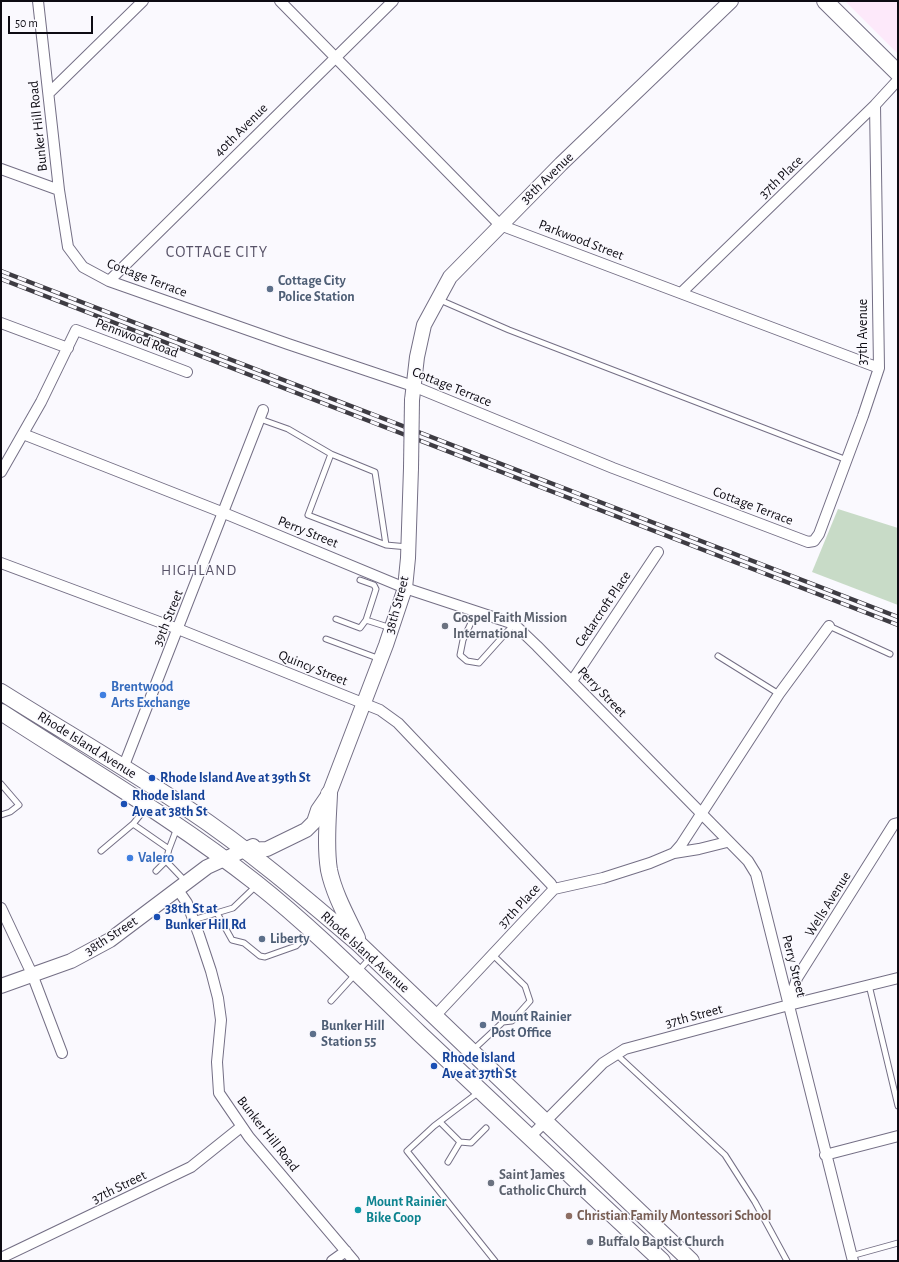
<!DOCTYPE html>
<style>
body{margin:0}
#map{position:relative;width:899px;height:1262px;overflow:hidden;background:#faf9fe;font-family:"Alegreya Sans",sans-serif}
canvas{display:block}
.frame{position:absolute;inset:0;border:2px solid #0d0b13;pointer-events:none}
.scale{position:absolute;left:8px;top:16px;width:85px;height:18px;box-sizing:border-box;border:2px solid #0d0b13;border-top:0;padding-left:5px;font-size:12px;line-height:14px;white-space:nowrap;color:#0d0b13;-webkit-text-stroke:3px #faf9fe;paint-order:stroke}
</style>
<div id="map">
<canvas width="899" height="1262"></canvas>
<div class="frame"></div>
<div class="scale">50 m</div>
</div>
<script>
const g = document.querySelector('canvas').getContext('2d');
g.lineJoin = 'round';
function paint(path, color) { g.fillStyle = color; g.fill(path, 'evenodd'); }
function strokePath(path, color, width, dash) { g.strokeStyle = color; g.lineWidth = width; g.lineCap = dash ? 'butt' : 'round'; g.setLineDash(dash || []); g.stroke(path); }
function write(font, color, halo, rows, align = 'center') {
  g.font = font + ' "Alegreya Sans",sans-serif'; g.lineWidth = 3; g.setLineDash([]); g.textBaseline = 'middle'; g.strokeStyle = halo; g.fillStyle = color; for (const [text, x, y, turn = 0] of rows) {
    g.save(); g.translate(x, y); g.rotate((+turn || 0) * Math.PI / 180); g.textAlign = isNaN(turn) ? turn : align; if (halo) g.strokeText(text, 0, 0); g.fillText(text, 0, 0); g.restore();
  }
}
paint(new Path2D(`
 M845,1H898V54Z`), '#fde9fa');
paint(new Path2D(`
 M838,509L898,528V605L812,572Z`), '#c8dbc7');
const lane = new Path2D(`
 M440,300L509,330L847,460
 M260,419L288,429L331,454
 M386,545L375,472L331,454L308,515L386,545L408,547
 M360,580L374,585L376,589L366,620
 M476,612L463,640L460,655L467,661L479,663L514,624
 M336,619L360,628L366,620L391,628
 M829,626L890,654
 M326,639L380,659
 M718,656L779,694
 M1,784L19,805L10,812L1,815
 M133,824L169,849L166,861L156,871
 M169,849L177,828
 M101,851L133,824L146,808
 M166,861L186,882
 M217,913L232,940L244,943L260,956L265,957L296,946L311,931
 M193,920L233,908L257,885
 M869,985L898,1106
 M331,1001L371,957
 M473,1050L503,1022L512,1021L530,1001L525,986L492,954
 M616,1054L725,1155L755,1202L787,1261
 M479,1092L434,1126L407,1151L495,1261
 M440,1122L460,1142L448,1162
 M460,1142L471,1143L486,1128
 M851,1256L898,1243`);
const street = new Path2D(`
 M38,1L59,190L68,247L83,267L109,281L288,344L413,386L613,468L808,542L814,541L819,534L863,416L879,368L875,105
 M280,1L500,225L879,368
 M49,93L143,1
 M1,169L59,190
 M109,281L393,1
 M681,293L875,105L898,80
 M1,323L68,348
 M23,434L224,513L405,588L514,624L537,646L748,861L756,874L853,1261
 M1,472L41,402L76,330L187,372
 M1,563L178,629L380,710L398,723L551,884L554,889
 M572,681L658,552
 M123,768L263,410
 M674,853L699,849L727,842
 M178,890L187,903L199,935L211,971L218,998L221,1020L217,1062L219,1093L249,1137L354,1261
 M1,908L32,974L62,1053
 M789,1005L797,978L894,824L898,823
 M435,1016L554,889L603,878L650,863L674,853L681,845L779,694L829,626
 M529,1138L603,1063L625,1049L789,1005L898,978
 M825,1155L898,1136
 M1,1258L191,1167L241,1127
 M332,1261L346,1251`);
const secondary = new Path2D(`
 M412,400L417,357L424,325L450,277L561,164L731,1
 M245,850L267,849L306,830L314,822L318,810L329,794L386,645L405,588L408,558L411,468
 M1,986L71,961L110,940L207,867L253,846`);
const primary = new Path2D(`
 M825,1L898,73
 M1,692C63,731 127,768 188,809C248,849 304,897 359,944L691,1261
 M1,712C87,768 176,820 256,883C314,929 366,982 419,1033C499,1109 581,1185 662,1261
 M329,794C328,819 325,845 329,870C334,894 347,917 357,938`);
strokePath(lane, '#746f85', 7);
strokePath(street, '#746f85', 12);
strokePath(secondary, '#746f85', 16);
strokePath(primary, '#746f85', 18);
strokePath(lane, '#fff', 5);
strokePath(street, '#fff', 10);
strokePath(secondary, '#fff', 14);
strokePath(primary, '#fff', 16);
const rail = new Path2D(`
 M1,271L898,617
 M1,279L898,625`);
strokePath(rail, '#3e3c43', 4.5);
strokePath(rail, '#faf9fe', 3, [9]);
const secondaryBridge = new Path2D(`
 M411,468L412,400`);
strokePath(secondaryBridge, '#746f85', 16, []);
strokePath(secondaryBridge, '#fff', 14);
for (const [x, y, r, color] of [
 [270,289,4,"#5c6f8a"],
 [445,626,4,"#6b7280"],
 [103,695,4,"#3f7fe0"],
 [152,778,4,"#1a4fb4"],
 [124,804,4,"#1a4fb4"],
 [130,858,4,"#3f7fe0"],
 [157,917,4,"#1a4fb4"],
 [262,939,4,"#5c6f8a"],
 [483,1025,4,"#5c6f8a"],
 [313,1034,4,"#5c6f8a"],
 [434,1066,4,"#1a4fb4"],
 [491,1183,4,"#6b7280"],
 [358,1210,4,"#0f9aa8"],
 [569,1216,4,"#8d6e63"],
 [590,1242,4,"#6b7280"]
]) { const dot = new Path2D(); dot.arc(x, y, r, 0, 2 * Math.PI); g.fillStyle = color; g.fill(dot); strokePath(dot, '#faf9fe', 1.5); }
write('14px', '#0d0b13', '#faf9fe', [
 ["Bunker Hill Road",38,126,-96],
 ["40th Avenue",241,130,-45],
 ["37th Place",781,177,-44],
 ["38th Avenue",547,178,-44],
 ["Parkwood Street",581,240,21],
 ["Cottage Terrace",147,278,21],
 ["37th Avenue",863,332,-90],
 ["Pennwood Road",137,338,21],
 ["Cottage Terrace",452,387,22],
 ["Cottage Terrace",753,506,21],
 ["Perry Street",308,532,22],
 ["38th Street",397,605,-75],
 ["Cedarcroft Place",603,609,-56],
 ["39th Street",168,618,-68],
 ["Quincy Street",313,668,22],
 ["Perry Street",602,692,46],
 ["Rhode Island Avenue",87,745,32],
 ["Wells Avenue",828,904,-58],
 ["37th Place",519,906,-47],
 ["38th Street",111,936,-33],
 ["Rhode Island Avenue",365,952,42],
 ["Perry Street",794,966,76],
 ["37th Street",694,1016,-15],
 ["Bunker Hill Road",268,1134,52],
 ["37th Street",119,1187,-26]
]);
write('bold 14px', '#4e5e75', '#faf9fe', [
 ["Cottage City",278,281],
 ["Police Station",278,297],
 ["Liberty",270,939],
 ["Mount Rainier",491,1017],
 ["Post Office",491,1033],
 ["Bunker Hill",321,1026],
 ["Station 55",321,1042]
], 'left');
write('bold 14px', '#5b616d', '#faf9fe', [
 ["Gospel Faith Mission",453,618],
 ["International",453,634],
 ["Saint James",499,1175],
 ["Catholic Church",499,1191],
 ["Buffalo Baptist Church",598,1242]
], 'left');
write('bold 14px', '#366cbe', '#faf9fe', [
 ["Brentwood",111,687],
 ["Arts Exchange",111,703],
 ["Valero",138,858]
], 'left');
write('bold 14px', '#164399', '#faf9fe', [
 ["Rhode Island Ave at 39th St",160,778],
 ["Rhode Island",132,796],
 ["Ave at 38th St",132,812],
 ["38th St at",165,909],
 ["Bunker Hill Rd",165,925],
 ["Rhode Island",442,1058],
 ["Ave at 37th St",442,1074]
], 'left');
write('bold 14px', '#0d838f', '#faf9fe', [
 ["Mount Rainier",366,1202],
 ["Bike Coop",366,1218]
], 'left');
write('bold 14px', '#785e54', '#faf9fe', [
 ["Christian Family Montessori School",577,1216]
], 'left');
g.letterSpacing = '1px';
write('15px', '#585368', '#faf9fe', [
 ["HIGHLAND",199,570]
]);
g.letterSpacing = '0px';
g.letterSpacing = '1px';
write('16px', '#585368', '#faf9fe', [
 ["COTTAGE CITY",217,252]
]);
g.letterSpacing = '0px';
</script>
